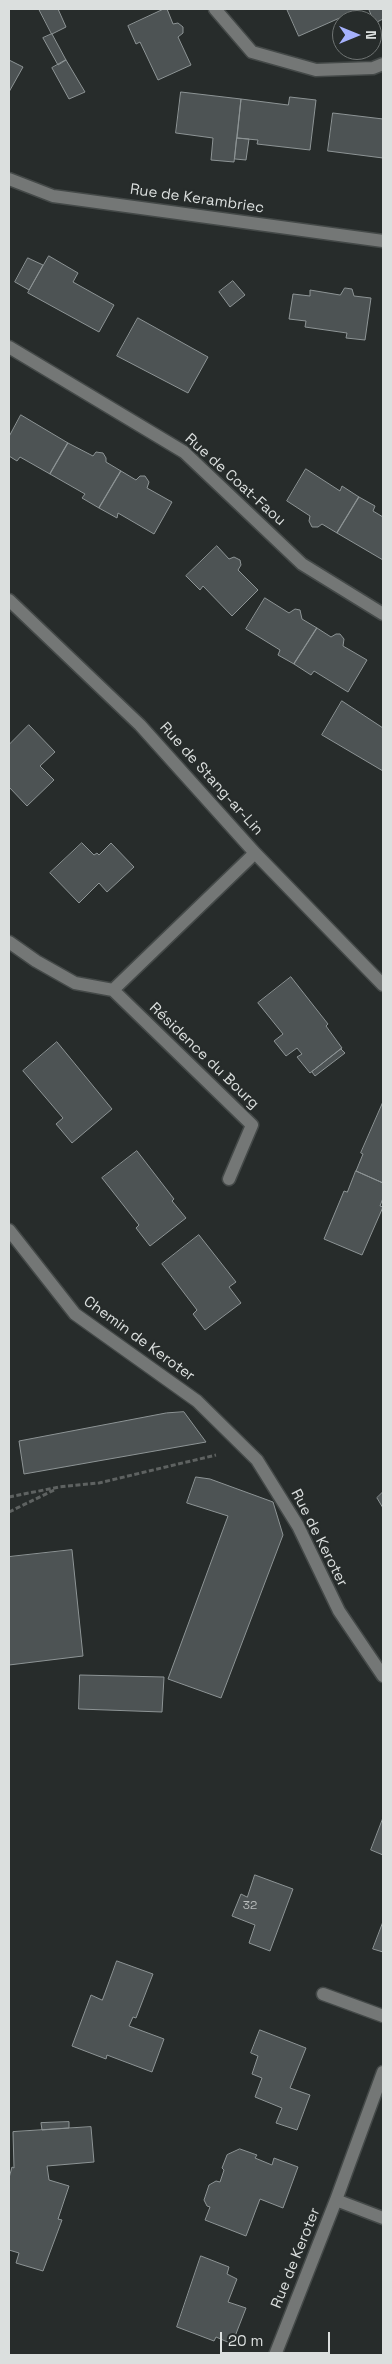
<!DOCTYPE html>
<meta charset="utf-8">
<style>
body{margin:0}
#map{position:relative;width:392px;height:2364px;overflow:hidden;background:#272c2b;font-family:"Space Grotesk",sans-serif}
canvas{display:block}
.frame{position:absolute;inset:0;border:10px solid #dbdfde;pointer-events:none}
.north{position:absolute;left:332px;top:10px;width:50px;height:50px;box-sizing:border-box;background:#272c2b;border:1px solid #6f7473;border-radius:50%;rotate:90deg;font-size:14px;font-weight:700;line-height:20px;text-align:center;color:#dbdfde}
.north::after{content:'';display:block;margin:auto;width:18px;height:22px;background:#a5b1fc;clip-path:polygon(50% 0,100% 100%,50% 72%,0 100%)}
.scale{position:absolute;left:220px;top:2332px;width:110px;height:22px;box-sizing:border-box;border:2px solid #dbdfde;border-top:0;padding-left:6px;font-size:15px;line-height:18px;white-space:nowrap;color:#dbdfde;-webkit-text-stroke:4px #272c2b;paint-order:stroke}
</style>
<div id="map">
<canvas width="392" height="2364"></canvas>
<div class="frame"></div>
<div class="north">N</div>
<div class="scale">20 m</div>
</div>
<script>
const g = document.querySelector('canvas').getContext('2d');
g.lineJoin = 'round';
function paint(path, color) { g.fillStyle = color; g.fill(path, 'evenodd'); }
function strokePath(path, color, width, dash) { g.strokeStyle = color; g.lineWidth = width; g.lineCap = dash ? 'butt' : 'round'; g.setLineDash(dash || []); g.stroke(path); }
function write(font, color, halo, rows, align = 'center') {
  g.font = font + ' "Space Grotesk",sans-serif'; g.lineWidth = 4.5; g.setLineDash([]); g.textBaseline = 'middle'; g.strokeStyle = halo; g.fillStyle = color; for (const [text, x, y, turn = 0] of rows) {
    g.save(); g.translate(x, y); g.rotate((+turn || 0) * Math.PI / 180); g.textAlign = isNaN(turn) ? turn : align; if (halo) g.strokeText(text, 0, 0); g.fillText(text, 0, 0); g.restore();
  }
}
const building = new Path2D(`
 M39,9H58L66,27L52,34Z
 M164,9H167L173,24L178,23L183,27V33L178,37L191,65L158,80L140,42L136,44L128,26Z
 M287,9H360L299,36Z
 M369,9H383V19L375,23Z
 M52,34L66,60L58,65L43,38Z
 M9,60L23,67L9,92Z
 M66,60L85,92L69,99L52,68Z
 M181,92L241,99L234,162L211,160L213,138L176,133Z
 M290,97L316,100L310,150L257,144L258,140L237,138L241,99L288,105Z
 M333,113L383,119V158L328,151Z
 M237,138L249,139L246,160L235,159Z
 M49,256L78,273L73,282L114,305L99,332L28,293Z
 M28,258L43,265L29,290L15,282Z
 M233,281L245,295L230,307L219,292Z
 M345,288L352,289L354,296L371,298L365,340L346,338L347,333L305,327L306,321L289,319L293,294L310,296V290L340,295Z
 M138,318L208,357L188,393L117,356Z
 M21,415L68,443L50,474L20,457L17,461L9,456V437Z
 M68,443L93,456L96,452L103,453L106,458V462L121,471L99,508L82,498L85,494L50,474Z
 M306,469L340,491L342,486L359,497L337,533L322,524L318,527H312L309,521L310,516L287,501Z
 M121,471L136,480L140,476H145L149,482L147,488L172,502L154,534L118,513L117,518L99,508Z
 M359,497L375,506L373,511L383,517V560L337,533Z
 M217,546L229,559L234,557L240,560L241,565L238,570L258,590L232,616L203,586L200,590L186,576Z
 M265,598L289,613L295,609L300,610L302,619L317,628L294,664L278,655L280,650L246,629Z
 M317,628L331,637L336,634H340L344,639L343,646L367,660L348,692L314,671L311,675L294,664Z
 M342,701L383,728V771L322,735Z
 M29,725L55,752L40,766L54,780L27,806L9,787V745Z
 M82,843L94,855L97,853L99,855L111,843L134,867L107,892L99,883L79,903L50,873Z
 M291,977L328,1024L326,1026L342,1048L310,1073L297,1057L302,1054L297,1048L286,1056L274,1041L283,1034L258,1003Z
 M57,1042L112,1109L72,1143L56,1124L63,1118L23,1071Z
 M341,1049L345,1053L315,1076L312,1072Z
 M383,1102V1183L356,1171L363,1154L361,1153Z
 M137,1151L174,1199L172,1201L186,1218L150,1246L136,1228L139,1225L102,1178Z
 M356,1171L383,1183V1198L380,1206L383,1207L362,1255L324,1239L344,1191L347,1192Z
 M199,1235L236,1282L229,1287L241,1303L205,1330L193,1314L197,1310L162,1264Z
 M184,1412L206,1442L24,1474L19,1441L166,1413Z
 M196,1477L210,1479L273,1502L283,1535L221,1698L168,1679L228,1516L187,1503Z
 M383,1492V1508L377,1498Z
 M72,1550L83,1656L9,1665V1557Z
 M80,1675L164,1677L162,1712L79,1709Z
 M383,1818V1855L371,1850Z
 M255,1875L293,1889L270,1951L249,1943L255,1925L232,1916L241,1894L247,1897Z
 M383,1922V1952L373,1949Z
 M117,1961L153,1974L136,2018L133,2017L129,2026L164,2039L152,2072L107,2055L106,2059L72,2046L91,1995L102,2000Z
 M260,2030L306,2048L290,2088L310,2095L297,2130L276,2123L282,2108L255,2097L262,2078L252,2074L258,2056L251,2053Z
 M69,2122V2128L42,2130L41,2123Z
 M91,2127L94,2162L47,2166L49,2180L69,2186L58,2219L62,2220L43,2271L16,2263L19,2253L9,2250V2178L12,2167L14,2168L13,2132Z
 M240,2149L257,2155L255,2158L272,2165L274,2158L298,2167L283,2208L260,2199L246,2236L205,2220L210,2207L207,2206L204,2200L209,2185L216,2181L220,2182L224,2170L222,2168L227,2155Z
 M201,2256L229,2267L227,2274L237,2279L228,2302L246,2308L232,2344L216,2337L214,2341L177,2327Z`);
paint(building, '#4d5354');
strokePath(building, '#8d9495', 1);
const minor = new Path2D(`
 M215,9L252,52L316,70L373,68L383,64
 M9,179L53,196L383,241
 M9,347L184,452L302,564L383,614
 M9,600L140,725L255,853L383,985
 M9,942L36,961L75,983L113,990L252,1125L229,1179
 M113,990L255,853
 M9,1230L75,1314L197,1401L257,1460L298,1526L339,1611L383,1676
 M323,1994L383,2016
 M336,2200L383,2218
 M275,2355L336,2200L383,2072`);
strokePath(minor, '#444948', 15);
strokePath(new Path2D(`
 M9,1497L59,1487L99,1483L216,1455
 M9,1512L54,1490`), '#5e6261', 3, [5, 2.5]);
strokePath(minor, '#747776', 12);
write('12px', '#b8bcbc', null, [
 ["32",250,1906]
]);
write('15px', '#dbdfde', '#272c2b', [
 ["Rue de Kerambriec",197,199,8],
 ["Rue de Coat-Faou",235,480,42],
 ["Rue de Stang-ar-Lin",211,779,48],
 ["Résidence du Bourg",204,1056,44],
 ["Chemin de Keroter",139,1339,36],
 ["Rue de Keroter",319,1538,63],
 ["Rue de Keroter",296,2258,-68]
]);
</script>
